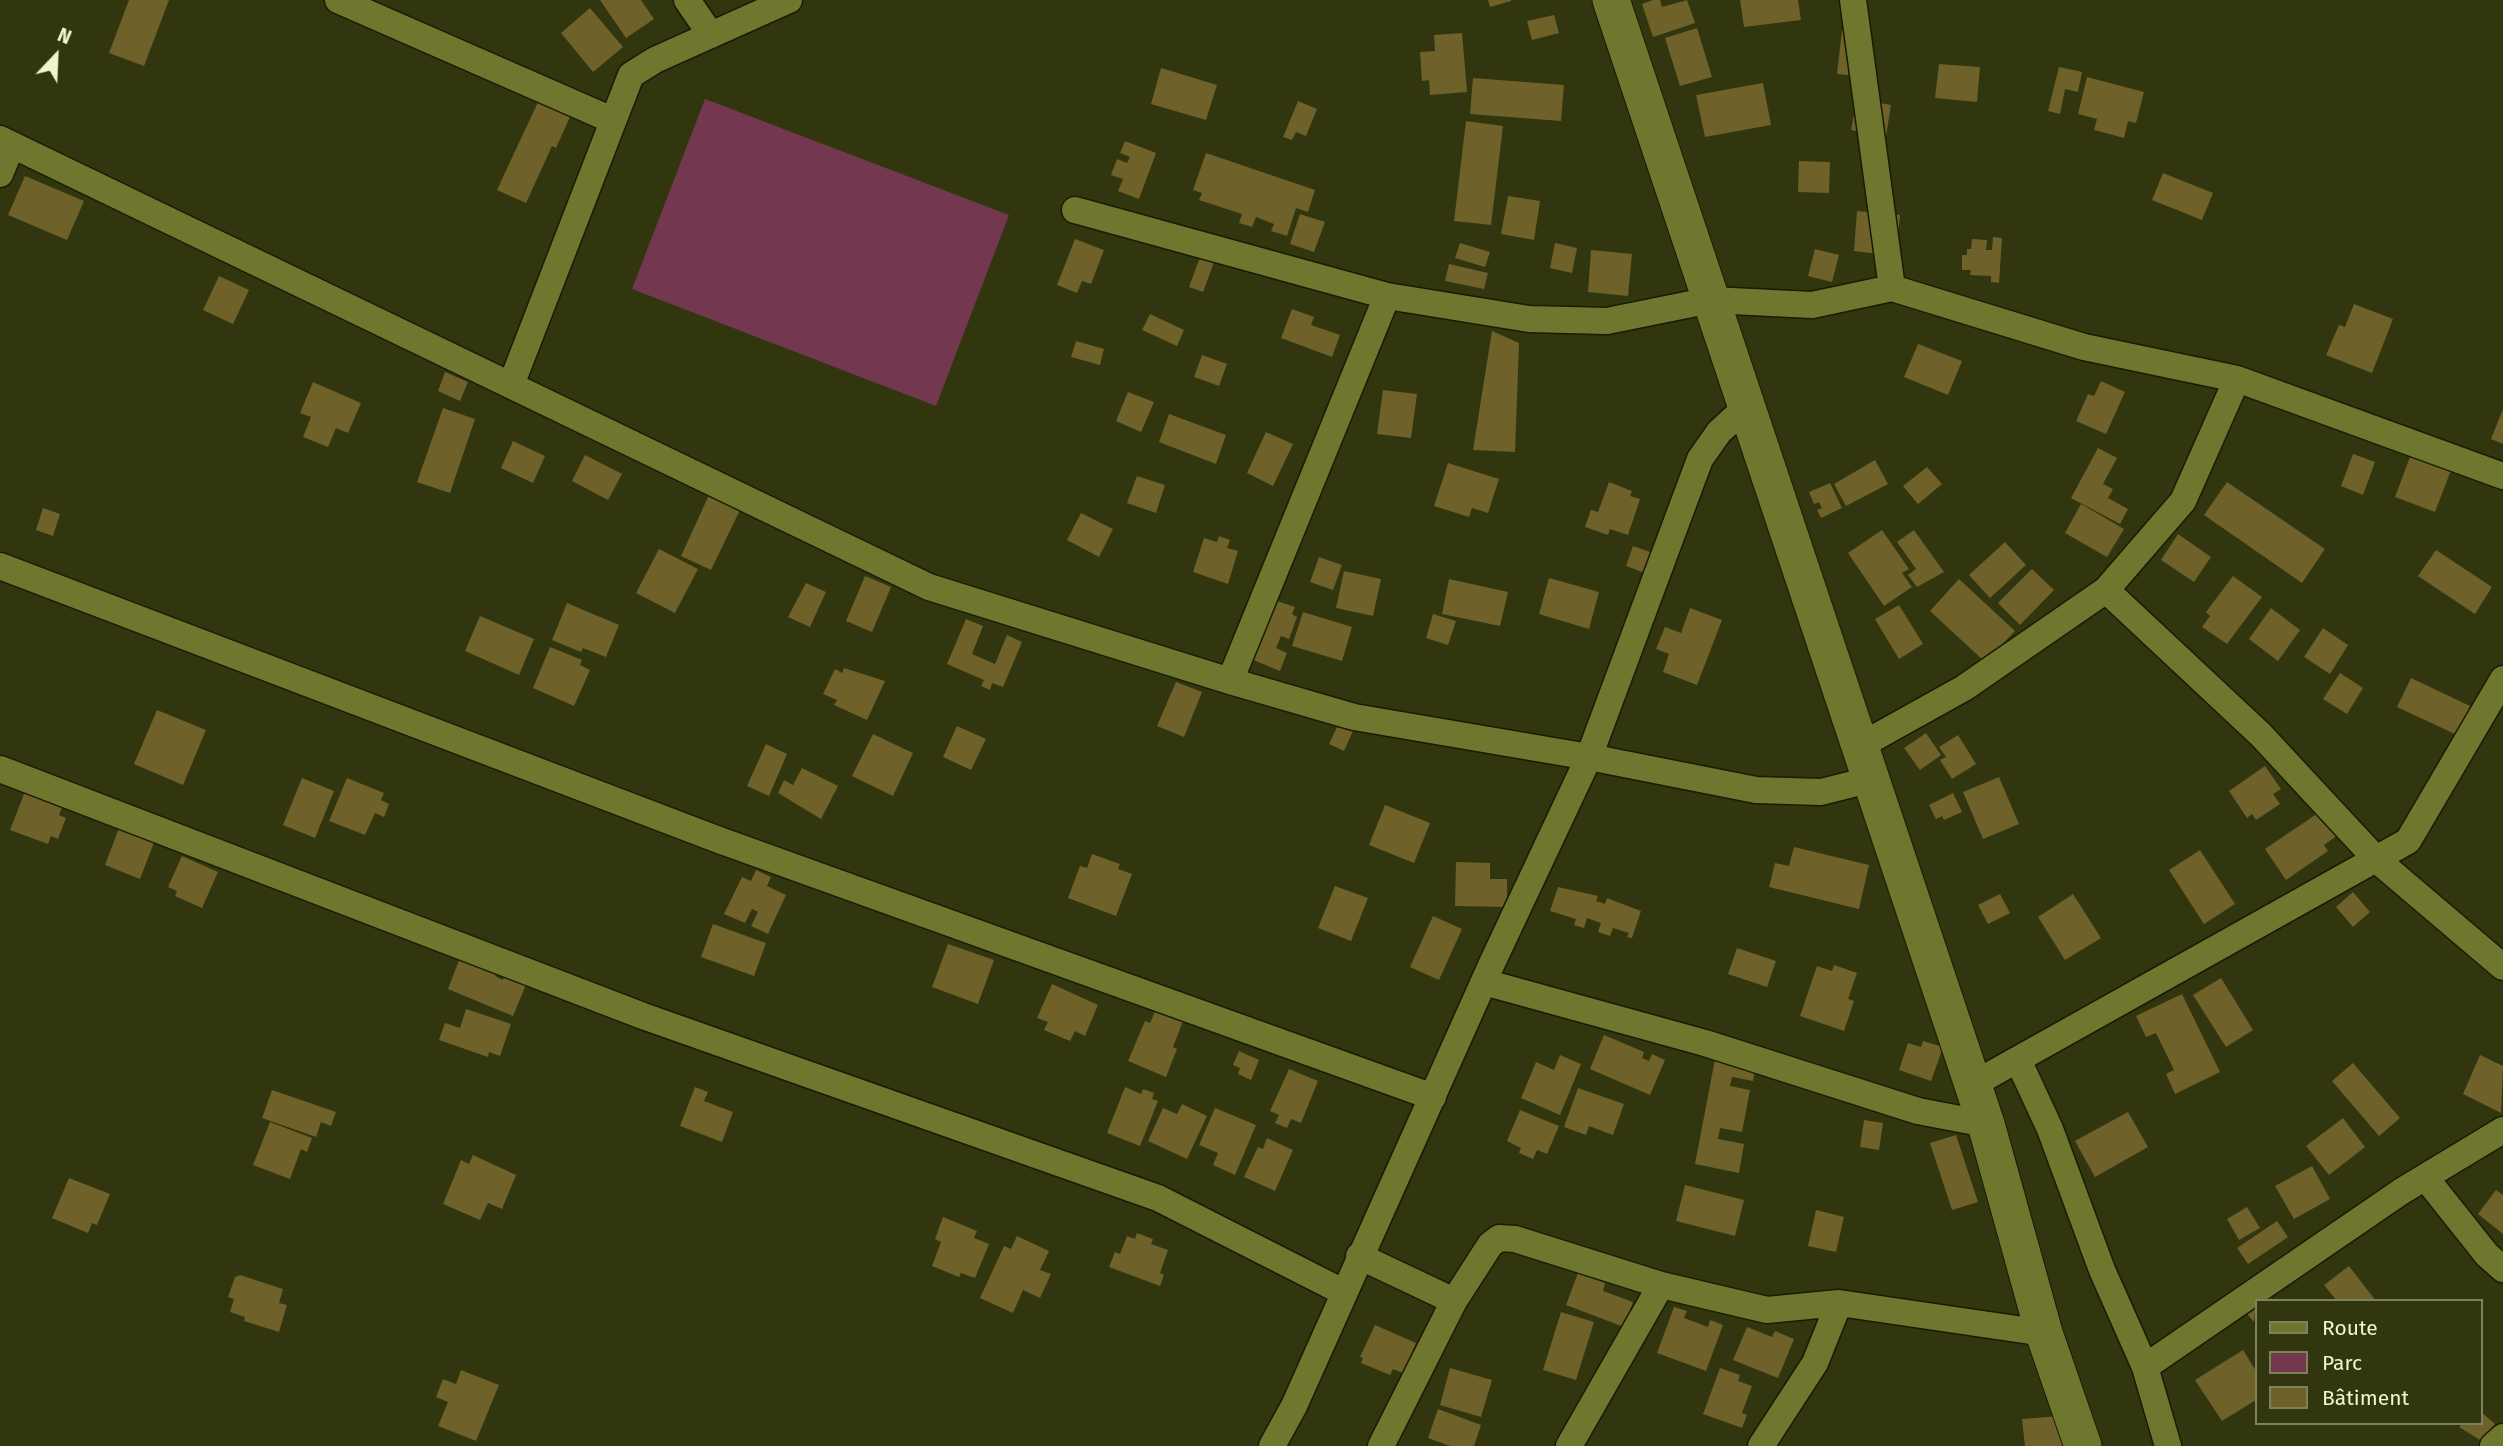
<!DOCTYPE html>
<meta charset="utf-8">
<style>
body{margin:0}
#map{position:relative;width:2503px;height:1446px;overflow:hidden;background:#31360e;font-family:"Fira Sans",sans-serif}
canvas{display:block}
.legend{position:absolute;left:2255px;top:1299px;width:228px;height:126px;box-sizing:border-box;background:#31360e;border:2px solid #7d825b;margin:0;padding:9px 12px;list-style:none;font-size:21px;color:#eef5cf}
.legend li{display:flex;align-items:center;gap:14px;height:35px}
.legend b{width:35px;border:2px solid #7d825b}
.north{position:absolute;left:21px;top:21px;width:70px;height:70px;-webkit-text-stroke:5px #31360e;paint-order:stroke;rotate:23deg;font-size:19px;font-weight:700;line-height:28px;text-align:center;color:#eef5cf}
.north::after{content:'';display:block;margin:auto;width:24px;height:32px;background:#eef5cf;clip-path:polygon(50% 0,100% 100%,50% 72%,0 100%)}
</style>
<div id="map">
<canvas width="2503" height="1446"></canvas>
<ul class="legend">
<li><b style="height:9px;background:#6e772d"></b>Route</li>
<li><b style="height:19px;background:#733850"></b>Parc</li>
<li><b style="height:19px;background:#6e6129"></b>Bâtiment</li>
</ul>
<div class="north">N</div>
</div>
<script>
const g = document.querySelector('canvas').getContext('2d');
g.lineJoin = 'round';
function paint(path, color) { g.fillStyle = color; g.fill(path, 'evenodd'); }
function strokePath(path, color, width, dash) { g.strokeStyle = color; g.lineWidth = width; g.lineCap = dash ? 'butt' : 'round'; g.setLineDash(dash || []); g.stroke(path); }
paint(new Path2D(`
 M705,99L1009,215L936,406L632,289Z`), '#733850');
paint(new Path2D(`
 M129,0H169L144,66L109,53Z
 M600,0H641L654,19L626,38Z
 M1488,0H1511V1L1490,7Z
 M1653,0H1660L1662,7L1687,0L1695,23L1653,37L1642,4Z
 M1740,0H1798L1801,20L1744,27Z
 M590,8L623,47L593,72L561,33Z
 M1554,15L1559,33L1532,40L1527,21Z
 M1697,28L1712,77L1680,86L1665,38Z
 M1842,30L1857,32L1867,77L1837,74Z
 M1462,33L1467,92L1430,95L1429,80L1422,81L1420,52L1435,51L1434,35Z
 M1939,64L1980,67L1977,102L1935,98Z
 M2059,67L2082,72L2078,92L2065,89L2060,114L2048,111Z
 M1161,68L1217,85L1206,120L1151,104Z
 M2087,77L2144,92L2136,123L2128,121L2124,138L2094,130L2097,119L2078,114Z
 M1473,78L1564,85L1561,121L1470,114Z
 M1763,83L1771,125L1705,137L1696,95Z
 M1857,99L1891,105L1886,136L1851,130Z
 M1298,101L1317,109L1306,136L1296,132L1292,140L1283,137Z
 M538,102L570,117L556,148L552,146L526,203L497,190Z
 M1466,121L1503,126L1491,225L1454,221Z
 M1125,141L1156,153L1139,199L1118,191L1123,179L1111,175L1117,159L1127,163L1130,157L1120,153Z
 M1206,153L1315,190L1308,212L1296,208L1287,236L1271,231L1274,224L1256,217L1252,227L1239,223L1242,214L1199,200L1202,193L1193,190Z
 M1799,161L1830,162L1829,193L1798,192Z
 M2163,173L2213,193L2202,220L2152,200Z
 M25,176L84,201L67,240L8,215Z
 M1508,196L1540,201L1534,240L1501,234Z
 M1857,211L1900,215L1896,256L1854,251Z
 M1300,214L1325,222L1314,252L1290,244Z
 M1993,237L2002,238L1999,283L1991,282V276L1970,275L1971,270H1962V255H1967V249H1971L1972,239L1987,240L1986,250H1992Z
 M1075,239L1104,250L1091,284L1082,281L1077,293L1057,285Z
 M1460,243L1490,252L1485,267L1455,258Z
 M1555,243L1577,248L1572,273L1550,268Z
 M1815,249L1839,255L1832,282L1808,276Z
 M1591,250L1632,254L1628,296L1588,292Z
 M1202,252L1216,257L1203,292L1189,287Z
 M1449,264L1488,273L1484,289L1445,281Z
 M219,276L249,290L233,324L203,310Z
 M2354,304L2393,319L2372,373L2326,355L2339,325L2345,327Z
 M1292,309L1314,317L1311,325L1340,335L1332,357L1281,338Z
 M1150,314L1184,330L1177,346L1142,330Z
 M1492,331L1519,343L1515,452L1473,450Z
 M1076,341L1104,349L1100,365L1071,357Z
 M1918,344L1962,361L1948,395L1904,377Z
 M1202,355L1227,364L1219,386L1194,377Z
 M445,372L468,382L460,401L438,391Z
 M2101,381L2125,392L2106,434L2076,421L2088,394L2094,396Z
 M313,382L361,403L348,433L336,428L328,447L303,437L311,417L300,413Z
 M1383,390L1417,394L1411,438L1377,434Z
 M1128,392L1154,402L1141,432L1116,421Z
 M443,408L475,419L450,493L417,482Z
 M2503,409V444L2491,439Z
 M1169,414L1226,435L1216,464L1159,442Z
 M1266,432L1293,444L1273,486L1247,473Z
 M513,441L545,456L533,483L501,468Z
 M2098,448L2117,458L2103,484L2113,489L2108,498L2128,509L2120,524L2071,498Z
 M2413,449L2453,465L2435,512L2395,497Z
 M2353,454L2375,462L2363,495L2341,486Z
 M585,455L622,474L608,500L572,481Z
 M1875,460L1888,484L1846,506L1834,484Z
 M1448,463L1499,479L1488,513L1472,508L1469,517L1434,506Z
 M1927,467L1942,484L1918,504L1903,486Z
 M1137,476L1165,485L1156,513L1127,503Z
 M1609,482L1632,491L1630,496L1640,499L1628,535L1610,529L1608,535L1585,527L1591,510L1598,512Z
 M2227,482L2325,549L2302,583L2204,515Z
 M1830,483L1842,508L1821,518L1817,510L1822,508L1819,502L1814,504L1809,492Z
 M709,495L740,510L711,570L681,556Z
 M2081,504L2124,529L2107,557L2065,533Z
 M43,508L60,514L53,536L36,530Z
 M1081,513L1113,529L1099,557L1067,540Z
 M1882,530L1909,569L1902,573L1912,587L1884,606L1848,553Z
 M1914,530L1944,572L1917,587L1908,575L1916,569L1897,542Z
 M2178,534L2211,557L2194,582L2161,560Z
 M1219,536L1230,540L1227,548L1238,551L1228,584L1193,572L1204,538L1217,542Z
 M2005,542L2026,565L1990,598L1969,575Z
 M1633,546L1659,555L1651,575L1626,566Z
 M659,549L698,569L675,613L636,593Z
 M2436,550L2492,587L2475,614L2418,576Z
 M1319,557L1342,565L1333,590L1310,582Z
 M2032,569L2054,590L2020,625L1998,603Z
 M1344,571L1381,579L1373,616L1336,608Z
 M865,576L891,587L872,632L846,621Z
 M2233,576L2262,597L2227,644L2202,627L2210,616L2206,612Z
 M1549,578L1599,592L1589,629L1539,614Z
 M1449,579L1508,592L1500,626L1442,614Z
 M1959,579L2015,631L1985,662L1930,611Z
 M806,583L826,592L810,627L788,617Z
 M1274,600L1295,607L1292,614L1297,617L1289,639L1281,636L1276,648L1287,653L1280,671L1251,659Z
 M567,603L619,625L606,657L583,648L581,652L552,640Z
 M1899,605L1923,644L1899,659L1875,619Z
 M1690,608L1722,620L1697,685L1663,672L1669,654L1656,649L1665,627L1681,633Z
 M2271,608L2300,630L2278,661L2249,639Z
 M1303,612L1352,627L1342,661L1292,646Z
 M1433,614L1456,621L1448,645L1426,638Z
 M480,616L534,639L519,675L465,651Z
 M966,619L983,626L972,654L995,664L1007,635L1022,642L1003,687L992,683L990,690L981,686L984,680L947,664Z
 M2323,628L2348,645L2330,674L2304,657Z
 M550,647L582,660L580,665L590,670L574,706L533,688Z
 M844,668L885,681L867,720L834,705L837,700L823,694L835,669L842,673Z
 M2340,673L2363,688L2347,714L2323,699Z
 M2411,678L2470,706L2457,735L2397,707Z
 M1176,682L1202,692L1184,737L1157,726Z
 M157,710L206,730L183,785L134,764Z
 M1338,715L1357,722L1344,751L1329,744L1337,727L1333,725Z
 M957,726L986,739L971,770L943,757Z
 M1926,733L1941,755L1920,770L1904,748Z
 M873,734L913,753L893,796L852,776Z
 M1958,735L1976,764L1952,779L1940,760L1946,757L1939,747Z
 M766,744L787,754L769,796L747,786Z
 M2265,766L2281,789L2273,794L2280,804L2256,820L2252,814L2247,818L2229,791Z
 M802,768L838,786L821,819L778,793L784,780L793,785Z
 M1999,777L2019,824L1983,839L1963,792Z
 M302,778L334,791L315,838L283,825Z
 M347,778L384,793L381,800L389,804L384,817L375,813L365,835L329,821Z
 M26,789L63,804L59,815L66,818L58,839L51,836L48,844L10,830Z
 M1953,793L1962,812L1944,820L1942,816L1936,819L1929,805Z
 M1385,805L1430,823L1414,863L1369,845Z
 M2321,811L2338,835L2324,845L2328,851L2286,880L2265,849Z
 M119,828L158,832L140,879L105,865Z
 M1794,847L1869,865L1859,909L1769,887L1775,863L1789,866Z
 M2200,850L2235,904L2204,924L2169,870Z
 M1092,854L1120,864L1118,869L1132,874L1116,916L1068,898L1080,866L1087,868Z
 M182,856L218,872L202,908L175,896L177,891L168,887Z
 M1456,862L1490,863V879H1507V907L1455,906Z
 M756,870L771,877L767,886L786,895L768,934L751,926L758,912L752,909L745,923L724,914L742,877L751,881Z
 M1335,886L1368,898L1351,941L1318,928Z
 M1558,887L1598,896L1596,901L1605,904L1607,898L1641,911L1632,938L1627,937L1629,933L1613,928L1610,936L1598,932L1601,923L1587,918L1584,928L1574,925L1576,919L1550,911Z
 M2353,892L2370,912L2353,927L2336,907Z
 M2000,894L2010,913L1988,924L1978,905Z
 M2073,894L2101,938L2065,960L2038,917Z
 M1433,916L1462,929L1439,980L1410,967Z
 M713,924L766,943L754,976L701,957Z
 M948,944L994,960L978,1004L932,987Z
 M1737,948L1776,961L1767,987L1728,974Z
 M461,955L498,971L495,976L503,980L505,973L527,982L513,1016L448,989Z
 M1834,965L1857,973L1848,999L1854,1001L1844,1031L1800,1016L1817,966L1832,971Z
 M2221,978L2253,1030L2226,1047L2193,995Z
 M1052,984L1098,1005L1085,1036L1075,1031L1070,1041L1044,1030L1048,1022L1037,1018Z
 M2182,994L2220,1072L2175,1094L2166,1074L2174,1070L2156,1033L2146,1037L2136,1016Z
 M466,1009L511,1024L500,1056L489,1052L488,1057L439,1040L445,1023L460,1028Z
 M1156,1009L1183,1021L1173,1047L1177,1049L1166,1077L1128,1061L1145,1021L1150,1023Z
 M1604,1035L1644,1052L1642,1058L1649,1061L1652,1054L1665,1060L1650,1095L1590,1069Z
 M1923,1041L1943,1047L1931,1081L1899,1070L1908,1043L1921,1047Z
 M1239,1051L1259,1060L1251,1080L1238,1074L1240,1068L1233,1065Z
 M1716,1054L1756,1062L1753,1081L1732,1077L1730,1086L1750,1090L1742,1132L1720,1128L1718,1139L1744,1144L1739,1173L1695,1164Z
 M1560,1055L1581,1064L1560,1115L1521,1098L1536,1062L1554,1070Z
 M2480,1055L2503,1066L2501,1113L2463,1094Z
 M2353,1063L2400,1118L2379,1136L2332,1081Z
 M1289,1069L1318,1081L1301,1123L1291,1119L1287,1128L1275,1123L1279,1115L1270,1111Z
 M695,1087L708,1092L704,1101L733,1112L722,1142L680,1126Z
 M1125,1087L1141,1094L1143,1089L1154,1093L1152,1099L1158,1101L1140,1146L1107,1133Z
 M1578,1088L1624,1104L1613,1135L1589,1126L1586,1135L1564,1127Z
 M272,1090L336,1112L331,1126L321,1122L316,1137L262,1118Z
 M1182,1104L1207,1116L1187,1159L1148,1141L1163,1108L1177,1114Z
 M1215,1108L1256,1125L1235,1175L1213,1165L1218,1153L1199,1145Z
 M1520,1110L1559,1126L1547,1154L1537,1150L1533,1159L1519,1153L1521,1148L1507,1141Z
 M2128,1112L2148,1147L2095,1177L2075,1141Z
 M2343,1118L2365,1147L2329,1175L2306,1146Z
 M1864,1120L1883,1123L1879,1150L1860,1147Z
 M270,1122L312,1138L307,1152L301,1149L290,1179L253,1165Z
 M1956,1135L1978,1202L1952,1210L1930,1143Z
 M1267,1138L1293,1150L1275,1191L1244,1177L1258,1147L1263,1149Z
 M473,1155L516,1175L502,1209L488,1203L480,1220L443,1204L461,1160L469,1164Z
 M2312,1166L2330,1199L2294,1219L2275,1186Z
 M69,1178L110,1194L97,1225L92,1223L88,1233L52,1218Z
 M1685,1185L1744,1200L1735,1236L1676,1221Z
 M2496,1190L2503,1195V1234L2478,1214Z
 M2247,1207L2260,1228L2239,1240L2227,1219Z
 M1816,1210L1844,1217L1836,1252L1808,1246Z
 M943,1217L977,1231L974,1238L989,1244L975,1278L961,1273L959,1277L932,1266L941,1242L935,1239Z
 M2277,1221L2288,1237L2248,1264L2237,1248Z
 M1137,1233L1153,1239L1151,1244L1168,1250L1160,1273L1164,1275L1160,1286L1109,1267L1115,1252L1120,1254L1127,1236L1135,1239Z
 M1017,1236L1049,1251L1040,1270L1051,1274L1040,1298L1023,1290L1013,1313L980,1298L1004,1246L1011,1249Z
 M2349,1266L2376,1301H2337L2324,1285Z
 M1578,1273L1605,1283L1603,1291L1633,1302L1624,1327L1566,1305Z
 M240,1275L283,1289L279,1303L287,1305L279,1332L244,1321L245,1317L230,1312L234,1299L228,1297L235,1277Z
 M2266,1291L2274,1301H2256L2254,1322L2243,1309Z
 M1674,1307L1687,1311L1684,1318L1708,1327L1710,1320L1723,1325L1706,1371L1657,1353Z
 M1561,1312L1594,1322L1576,1380L1543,1370Z
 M1375,1325L1416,1343L1403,1373L1393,1369L1390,1375L1361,1363L1363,1358L1360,1357Z
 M1747,1327L1772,1337L1775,1331L1794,1339L1778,1378L1733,1360Z
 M2243,1350L2256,1371V1400L2222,1421L2195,1380Z
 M1450,1368L1492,1380L1481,1417L1440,1405Z
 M1720,1368L1740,1375L1738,1381L1752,1386L1742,1413L1747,1415L1742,1428L1703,1414Z
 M461,1370L499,1385L476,1441L438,1426L448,1402L436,1397L443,1379L456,1384Z
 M1438,1409L1481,1425L1474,1446H1450L1428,1438Z
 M2480,1411L2495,1424L2480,1440L2459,1427L2463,1423H2480Z
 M2060,1416L2063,1446H2025L2022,1419Z`), '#6e6129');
const street = new Path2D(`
 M338,0L612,120
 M687,0L711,35
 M1853,0L1892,288
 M0,139L929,587L1230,681L1354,717L1589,757L1756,790L1821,792L1869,780
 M0,174L12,145
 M1075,210L1387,296L1529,319L1607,321L1711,300L1812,305L1892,288L2084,347L2237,379L2503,476
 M511,385L631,75L655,60L789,0
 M0,566L719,840L1433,1097
 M2106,590L2261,735L2377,860L2503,967
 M1230,681L1387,296
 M1858,747L1964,688L2106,590L2183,501L2237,379
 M0,769L643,1016L1158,1198L1343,1292
 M1484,982L1705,1043L1918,1111L1986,1124
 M2018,1060L2050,1129L2102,1270L2145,1367L2168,1446
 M1972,1085L2408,841L2503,679
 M2425,1177L2487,1255L2503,1269
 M1359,1256L1454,1301L1490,1245L1499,1238L1515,1239L1661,1285L1767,1310L1839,1303L2044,1333
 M2145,1367L2402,1191L2503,1130
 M1272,1446L1294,1406L1493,961L1589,757L1700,459L1719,432L1745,408
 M1381,1446L1454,1301
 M1569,1446L1661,1285
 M1761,1446L1815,1363L1839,1303
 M2493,1446L2503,1437`);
const secondary = new Path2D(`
 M1611,0L1986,1124L2044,1333L2083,1446`);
strokePath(street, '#191c05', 29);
strokePath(secondary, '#191c05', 39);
strokePath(street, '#6e772d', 26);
strokePath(secondary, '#6e772d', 37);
</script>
